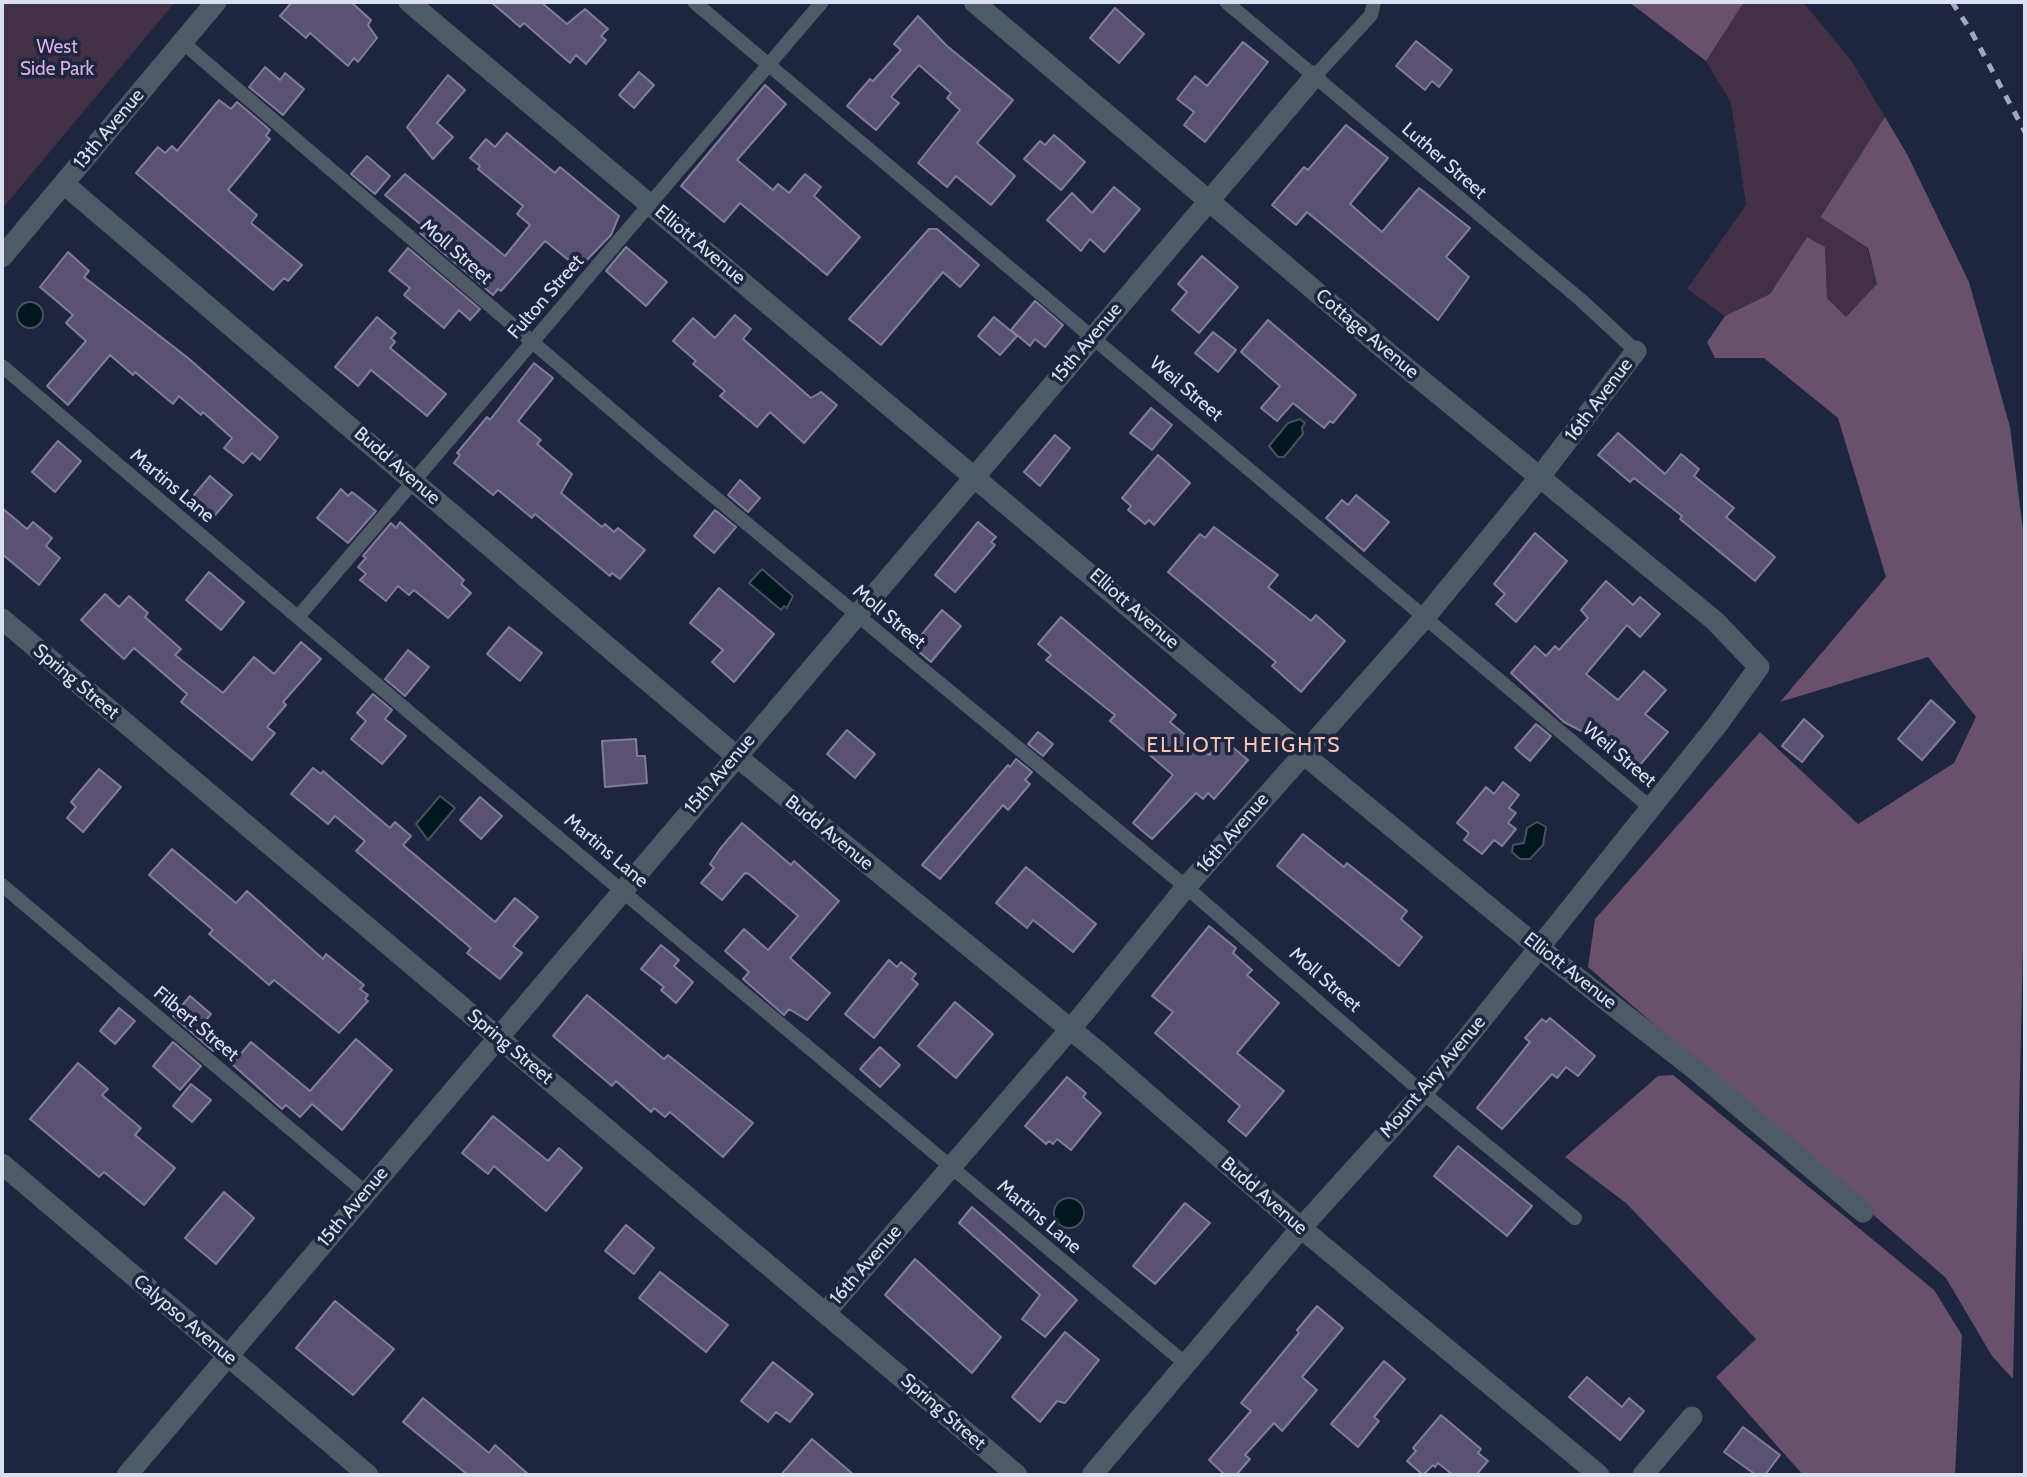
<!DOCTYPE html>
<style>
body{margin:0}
#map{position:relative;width:2027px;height:1477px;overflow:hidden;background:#1d253f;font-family:Cabin,sans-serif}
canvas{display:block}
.frame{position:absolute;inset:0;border:4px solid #dae0f2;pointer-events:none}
</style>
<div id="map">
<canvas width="2027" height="1477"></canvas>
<div class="frame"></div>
</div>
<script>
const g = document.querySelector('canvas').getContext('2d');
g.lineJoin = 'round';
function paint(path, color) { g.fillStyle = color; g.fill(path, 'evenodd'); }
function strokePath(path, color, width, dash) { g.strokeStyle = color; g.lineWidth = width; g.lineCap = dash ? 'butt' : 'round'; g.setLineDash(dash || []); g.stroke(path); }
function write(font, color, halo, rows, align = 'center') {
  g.font = font + ' Cabin,sans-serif'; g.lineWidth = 7; g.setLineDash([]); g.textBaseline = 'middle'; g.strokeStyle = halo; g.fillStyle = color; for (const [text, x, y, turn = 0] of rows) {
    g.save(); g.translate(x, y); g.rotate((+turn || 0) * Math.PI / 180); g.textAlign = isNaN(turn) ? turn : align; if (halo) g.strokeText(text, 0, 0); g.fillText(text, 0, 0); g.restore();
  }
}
paint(new Path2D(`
 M2,2H175L2,209Z
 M1744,2H1803L1851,60L1885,117L1820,216L1867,248L1877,284L1846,318L1827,298L1825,247L1807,237L1770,294L1725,316L1687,289L1746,205L1731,103L1706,61Z`), '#423045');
paint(new Path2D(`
 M1629,2H1744L1706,61Z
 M1885,117L1908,156L1969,282L2010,427L2025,546V857L2013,1379L1992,1356L1946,1278L1588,967L1595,919L1760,732L1858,824L1954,763L1976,717L1928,657L1780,702L1886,577L1838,418L1764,358H1715L1707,342L1725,316L1770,294L1807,237L1825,247L1827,298L1846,317L1877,284L1868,248L1820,217Z
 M1673,1075L1934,1290L1962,1335L1955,1475H1803L1716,1377L1756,1339L1626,1203L1565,1157L1658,1076Z`), '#69516d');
const water = new Path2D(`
 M17 315a13 13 0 1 1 26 0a13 13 0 1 1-26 0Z
 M1300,419L1305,423L1302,427L1303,434L1284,457H1278L1269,446L1288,423Z
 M762,569L793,596L787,608L784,606L781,610L749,583Z
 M440,796L455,808L428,840L416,824Z
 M1537,822L1546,827L1543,845L1530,859H1520L1512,852L1513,845L1524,843L1527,828Z
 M1054 1213a15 15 0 1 1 30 0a15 15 0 1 1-30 0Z`);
paint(water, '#02171d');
strokePath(water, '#43535d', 2);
const building = new Path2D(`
 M292,2H351L371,20L368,25L377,38L358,62L354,58L348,66L310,33L306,38L280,16Z
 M491,2H541L567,24L585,9L608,29L601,36L606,40L586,64L576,55L570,63L524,23L520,27Z
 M1115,8L1144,34L1119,63L1090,38Z
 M918,16L947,46L1013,100L977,143L1015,176L991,205L956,176L947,187L918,163L960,110L947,98L951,93L919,65L891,97L899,103L876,130L847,106L870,79L873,81L901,50L894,44Z
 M1416,41L1452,70L1439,87L1432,81L1425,90L1396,66Z
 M1243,42L1268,62L1205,142L1184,125L1194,112L1177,99L1195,76L1207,86Z
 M265,67L280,80L285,73L304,89L283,115L249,87Z
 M639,72L654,85L634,108L619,95Z
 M448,75L465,90L437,123L453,137L433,159L407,127Z
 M765,85L786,104L737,160L773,190L778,184L789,193L805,174L821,187L814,196L860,237L827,275L740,203L724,222L681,186Z
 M219,100L231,109L237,102L270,130L266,136L270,139L228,190L257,215L251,223L302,265L288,281L284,278L273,290L136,173L158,147L165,153L172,146L177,151Z
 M1346,125L1388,158L1350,204L1382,232L1419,188L1470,228L1446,257L1469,277L1438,320L1307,212L1296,225L1272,205L1304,167L1308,170Z
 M507,133L555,173L560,167L619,216L611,235L585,262L582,260L577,267L545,241L501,291L498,289L493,295L420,233L425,228L385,195L405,174L505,256L530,225L517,214L523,206L478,169L480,166L470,158L486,139L495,147Z
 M1054,135L1085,162L1061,190L1024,159L1040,141L1045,145Z
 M367,156L390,176L375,194L351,174Z
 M1114,187L1140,209L1104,252L1090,239L1081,251L1047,220L1072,193L1092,213Z
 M929,229H937L979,265L960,287L943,272L881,345L849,319Z
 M626,247L667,282L646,306L606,271Z
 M408,248L480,309L470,320L459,310L444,328L404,295L410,288L389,271Z
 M68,252L89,271L84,277L188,358L278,437L260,460L252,453L243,463L224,448L232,438L203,412L201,415L179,396L173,404L135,372L133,375L110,355L68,405L47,386L86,341L66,323L73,315L40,287Z
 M1202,256L1238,287L1199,333L1172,310L1187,292L1178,284Z
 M1035,301L1063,325L1045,347L1035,339L1030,346L1011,330Z
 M735,315L751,329L743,339L811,398L821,392L837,405L804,443L770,412L757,427L720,396L725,391L693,364L696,361L673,341L693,318L715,338Z
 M377,317L396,333L391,338L395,342L390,348L446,394L427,416L371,370L358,386L335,367Z
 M994,317L1017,336L1000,355L978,336Z
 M1268,320L1356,395L1333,423L1330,421L1324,428L1293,403L1277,421L1261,408L1280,386L1241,352Z
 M1213,332L1236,350L1218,372L1195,353Z
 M534,363L553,378L518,421L541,440L537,444L572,474L561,493L602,527L605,524L614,532L618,528L645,550L620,579L612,573L610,576L535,514L532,518L498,490L493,495L454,463L460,455L457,453L487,417L490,420Z
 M1151,408L1172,425L1152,450L1130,433Z
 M1618,433L1665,474L1681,454L1699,469L1694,476L1734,508L1726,517L1775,557L1755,581L1680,519L1682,516L1634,478L1630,482L1598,455Z
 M1055,435L1070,448L1040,486L1024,472Z
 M58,441L81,461L55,492L32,472Z
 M1158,455L1190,483L1154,525L1149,520L1145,524L1128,510L1131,506L1122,498Z
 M210,476L232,495L211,520L189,501Z
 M740,480L760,498L748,512L728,495Z
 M341,489L348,496L352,492L376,511L348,543L317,518Z
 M1356,495L1389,522L1364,551L1326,518L1342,500L1348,505Z
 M2,508L27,529L33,522L52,538L46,546L60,558L39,585L2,554Z
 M715,510L736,527L714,553L694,536Z
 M400,522L464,580L461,584L471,593L448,618L414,590L409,595L398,586L386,601L360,580L366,574L358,567L366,558L363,556L391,523L396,528Z
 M978,522L996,537L991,542L995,545L955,592L935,575Z
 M1214,527L1278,575L1268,587L1311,621L1316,615L1345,641L1301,692L1272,666L1276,662L1168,572L1200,534L1205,538Z
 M1535,533L1567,561L1516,622L1496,604L1505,594L1494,584Z
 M209,572L244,602L221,630L186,600Z
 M1606,581L1633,605L1640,597L1660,614L1640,637L1627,625L1586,674L1618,700L1644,671L1666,690L1645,714L1668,732L1633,773L1587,734L1564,722L1511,673L1535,646L1546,656L1555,646L1559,650L1588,618L1581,610Z
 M719,588L774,634L734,682L712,662L723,650L690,623Z
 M105,594L119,607L129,596L148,613L145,617L181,649L175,655L223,693L254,657L274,674L301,642L321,659L283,702L286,705L267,727L275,733L252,760L181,702L187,694L134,648L124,659L81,620Z
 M942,610L961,626L931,662L912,646Z
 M1061,617L1176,715L1170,722L1209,755L1223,739L1248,760L1214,799L1208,793L1203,799L1196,793L1152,839L1133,823L1173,775L1110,721L1115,715L1046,660L1051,655L1038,644Z
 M509,627L542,653L520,681L487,654Z
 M408,650L429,667L405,696L385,679Z
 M373,694L392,710L385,719L406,736L382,764L351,739L366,721L357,713Z
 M1931,700L1955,722L1922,760L1898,739Z
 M1804,719L1823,736L1802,762L1782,746Z
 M1536,724L1551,736L1530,761L1515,748Z
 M847,730L875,754L855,778L827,754Z
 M1038,732L1053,744L1043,756L1028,744Z
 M636,739L637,756H645L647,783L605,787L602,741Z
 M1016,759L1032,772L1025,780L1030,784L1008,810L1003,805L940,879L922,865L1008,765L1010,767Z
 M313,768L321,774L323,771L390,828L395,822L411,836L403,845L495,922L515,898L538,917L513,946L522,953L500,979L467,953L471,948L356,851L365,841L335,816L328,824L291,794Z
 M99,769L121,787L83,832L67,818L76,807L71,802Z
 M1503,782L1519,795L1509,808L1516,813L1508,823L1516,829L1502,846L1494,840L1482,854L1464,840L1469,833L1457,823L1486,787L1494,794Z
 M480,797L502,816L481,839L460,820Z
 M742,823L791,865L794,861L839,901L790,958L830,993L807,1020L789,1009L784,1015L743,979L749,972L725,951L744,929L768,950L798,916L749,874L745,873L722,900L701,883L714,868L710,864L720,849Z
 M1303,834L1344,867L1347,863L1407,911L1401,919L1422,937L1399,966L1277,866Z
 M172,849L236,903L247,891L323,959L326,954L364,985L360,989L368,995L365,999L368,1001L339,1033L274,980L269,985L246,965L209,934L213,930L149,875Z
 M1026,867L1096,924L1073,952L1033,920L1027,928L996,903Z
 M1209,926L1236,948L1233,953L1252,970L1247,975L1279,1003L1237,1053L1284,1091L1246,1136L1228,1121L1240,1106L1155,1033L1173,1012L1152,996Z
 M661,945L679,960L674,966L693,982L676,1003L661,990L664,987L641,969Z
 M889,960L897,967L901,962L916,974L912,979L918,984L874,1038L845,1014Z
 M587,995L664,1059L668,1055L753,1123L723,1157L670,1112L665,1117L654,1108L651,1112L616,1081L612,1086L553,1036Z
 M190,996L211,1014L202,1025L221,1042L213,1051L173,1016Z
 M955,1002L993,1034L956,1078L918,1046Z
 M119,1008L135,1021L115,1044L100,1031Z
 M1550,1018L1595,1056L1578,1076L1566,1067L1557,1078L1552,1074L1502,1129L1477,1108L1530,1042L1525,1038L1542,1019L1546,1022Z
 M356,1039L392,1070L342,1130L312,1104L300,1117L286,1105L282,1109L232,1064L251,1042L310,1091Z
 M173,1042L201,1066L180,1090L153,1066Z
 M880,1047L900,1065L880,1087L860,1069Z
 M78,1063L108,1089L102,1095L141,1128L135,1135L175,1168L144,1205L104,1172L99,1177L30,1119Z
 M1067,1077L1086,1093L1083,1097L1101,1113L1071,1150L1057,1139L1053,1144L1049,1141L1046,1144L1025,1126Z
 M191,1084L211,1100L192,1122L173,1106Z
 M493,1116L548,1161L559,1148L582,1168L546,1211L494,1166L488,1174L462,1153Z
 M1458,1146L1532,1206L1507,1236L1434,1176Z
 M224,1192L254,1218L216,1264L185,1238Z
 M1185,1203L1210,1223L1155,1284L1133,1266Z
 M972,1207L1077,1300L1045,1337L1022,1319L1040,1295L959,1223Z
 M626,1225L654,1248L634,1274L605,1251Z
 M915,1259L1001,1337L972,1373L885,1295Z
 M660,1272L728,1325L706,1352L639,1298Z
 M335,1301L394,1349L353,1395L296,1348Z
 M1317,1306L1343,1328L1302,1377L1317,1390L1282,1431L1274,1423L1245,1455L1250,1459L1236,1475H1225L1209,1460L1251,1411L1241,1403L1299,1333L1297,1330Z
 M1065,1332L1099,1360L1065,1403L1057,1401L1040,1422L1012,1397Z
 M1384,1361L1405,1379L1374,1417L1379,1421L1358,1447L1331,1424Z
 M773,1362L813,1394L790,1422L776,1412L768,1422L741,1401Z
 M1587,1377L1622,1407L1629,1398L1644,1411L1620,1440L1569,1397Z
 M423,1398L489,1453L495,1445L529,1475H468L403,1422Z
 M1441,1415L1481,1449L1478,1453L1488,1461L1476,1475H1453L1438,1463L1435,1467L1433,1465L1423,1475L1407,1461L1416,1451L1413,1448Z
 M1743,1427L1780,1455L1765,1475H1756L1724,1452Z
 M812,1439L854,1475H781Z`);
paint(building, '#5a5273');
strokePath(building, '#827b9b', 2);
strokePath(new Path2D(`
 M694,2L1651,808
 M1226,2L1581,300L1636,351
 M182,42L676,465L1186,887L1423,1093L1575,1218
 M1315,76L1371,15L1374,2
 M2,366L448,745L1186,1364
 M298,617L822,2
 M2,885L365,1192`), '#4e5b66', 14);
strokePath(new Path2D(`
 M409,2L1302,753L1534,944L1697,1071L1863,1212
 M974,2L1392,356L1715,621L1759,667L1717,725L1423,1093L1301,1228L1092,1475
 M64,184L736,756L1102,1055L1301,1228L1599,1475
 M2,257L216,2
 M2,619L1017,1475
 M2,1164L368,1475
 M826,1312L1084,1013L1186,887L1426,616L1539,478L1636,351
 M127,1475L1315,76
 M1643,1475L1692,1417`), '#4e5b66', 21);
strokePath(new Path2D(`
 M1952,2L1971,31L2025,132`), '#a2a9bd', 5, [9, 9]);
write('19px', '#dab0e2', '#1d253f', [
 ["West",57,47],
 ["Side Park",57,69]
]);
write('19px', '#dae0f2', '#1d253f', [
 ["13th Avenue",109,129,-50],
 ["Luther Street",1444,161,41],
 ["Elliott Avenue",700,245,40],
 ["Moll Street",456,252,41],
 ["Fulton Street",546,297,-49],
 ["Cottage Avenue",1367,334,40],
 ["15th Avenue",1087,343,-50],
 ["Weil Street",1186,389,40],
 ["16th Avenue",1599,400,-53],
 ["Budd Avenue",397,466,41],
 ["Martins Lane",172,486,40],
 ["Elliott Avenue",1134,609,41],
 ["Moll Street",889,617,40],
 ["Spring Street",76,682,40],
 ["Weil Street",1619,755,40],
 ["15th Avenue",720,774,-50],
 ["Budd Avenue",829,833,39],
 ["16th Avenue",1233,833,-49],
 ["Martins Lane",606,851,40],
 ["Elliott Avenue",1570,971,38],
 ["Moll Street",1325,980,41],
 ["Filbert Street",196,1024,40],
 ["Spring Street",510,1047,40],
 ["Mount Airy Avenue",1433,1077,-50],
 ["Budd Avenue",1264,1196,41],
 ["15th Avenue",353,1207,-50],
 ["Martins Lane",1039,1217,40],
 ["16th Avenue",866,1265,-49],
 ["Calypso Avenue",185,1320,40],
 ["Spring Street",943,1412,41]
]);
g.letterSpacing = '2px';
write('21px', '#f6c5b5', '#1d253f', [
 ["ELLIOTT HEIGHTS",1244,746]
]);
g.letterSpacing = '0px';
</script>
